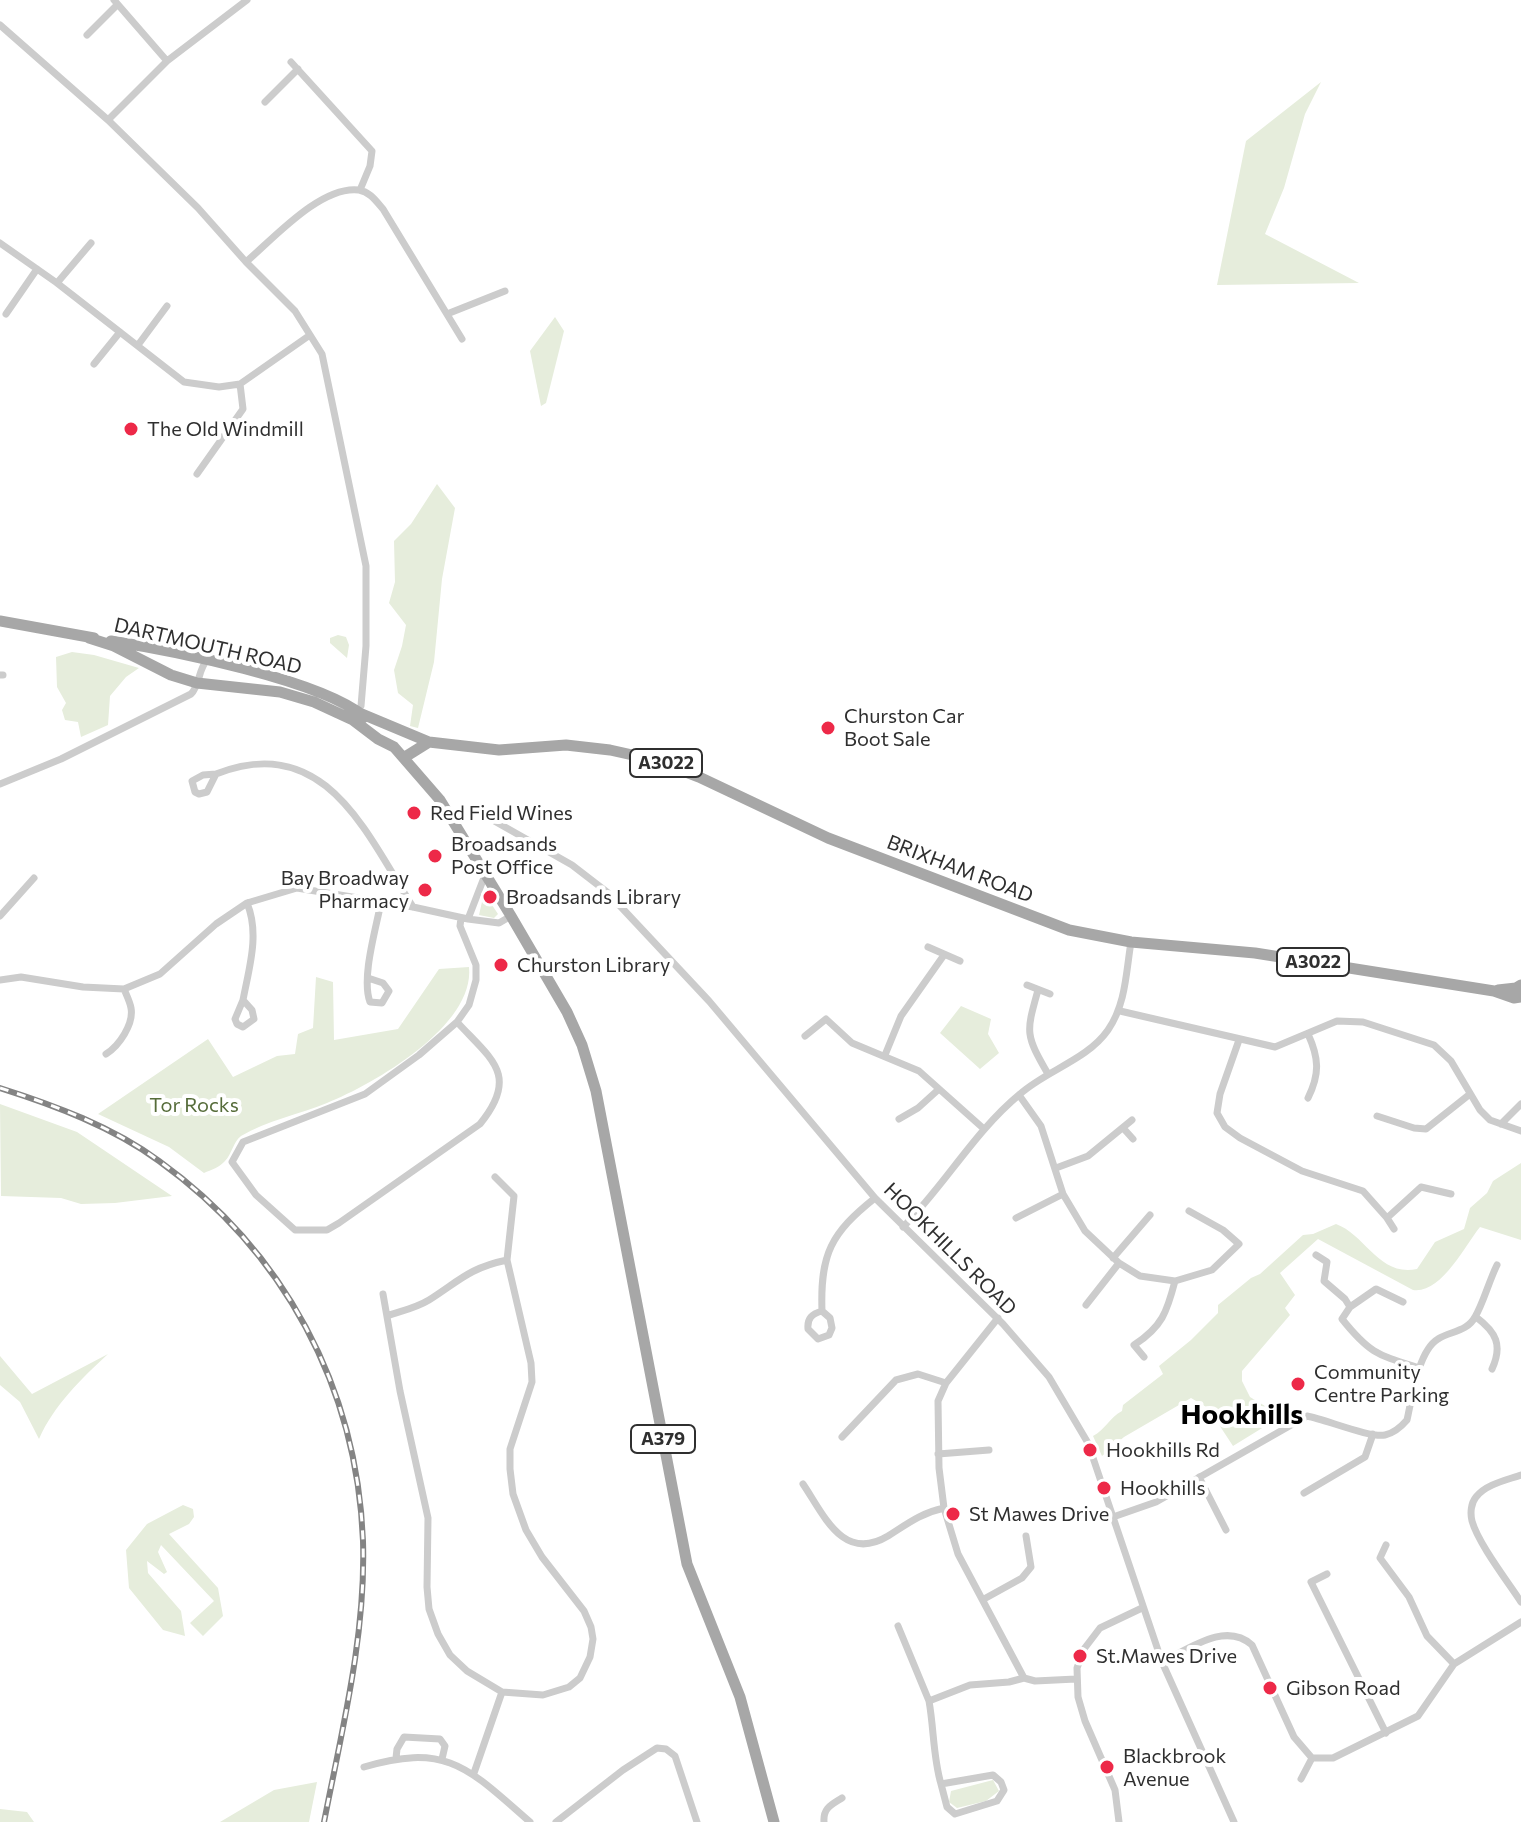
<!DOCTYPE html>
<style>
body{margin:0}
canvas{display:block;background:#fff}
</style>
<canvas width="1521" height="1822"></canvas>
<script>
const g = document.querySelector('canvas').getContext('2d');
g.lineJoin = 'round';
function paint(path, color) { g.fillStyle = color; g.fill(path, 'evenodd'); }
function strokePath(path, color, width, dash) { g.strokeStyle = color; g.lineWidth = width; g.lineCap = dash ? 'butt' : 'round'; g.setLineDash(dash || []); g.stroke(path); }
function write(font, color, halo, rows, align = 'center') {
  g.font = font + ' Commissioner,sans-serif'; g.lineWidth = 8; g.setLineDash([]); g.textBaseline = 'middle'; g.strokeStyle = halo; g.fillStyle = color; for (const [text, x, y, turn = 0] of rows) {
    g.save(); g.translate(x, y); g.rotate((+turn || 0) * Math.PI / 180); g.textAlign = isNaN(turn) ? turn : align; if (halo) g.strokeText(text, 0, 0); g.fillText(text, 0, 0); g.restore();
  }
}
paint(new Path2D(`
 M1321,82L1305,114L1284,188L1265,234L1359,283L1217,285L1246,141Z
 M555,317L564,331L546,403L541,406L530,351Z
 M437,484L455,508L442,579L434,662L418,728L410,726L413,705L398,693L394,670L402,646L406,625L389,603L395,582L394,541L411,524Z
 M338,635L346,637L349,645L347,658L330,643V638Z
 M72,652L94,655L139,668L126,677L110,696L108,725L81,737L78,722L65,720L62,710L66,703L57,687L56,657Z
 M484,893L498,914L494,918L479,915Z
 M469,967C475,1026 374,1084 327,1103C300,1114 266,1121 241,1136C233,1142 232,1154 225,1161C220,1167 211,1170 204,1173L169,1147L98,1114L208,1039L233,1077L277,1056L295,1054L298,1034L313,1028L316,977L333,982L334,1040L398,1029L439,969Z
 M961,1006L991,1019L988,1034L999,1053L980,1069L940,1033Z
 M0,1104L77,1132L172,1196L115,1203L81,1204L61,1198L1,1196Z
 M1521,1163V1240L1480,1227C1464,1247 1441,1294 1413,1290L1318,1239L1280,1273L1295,1295L1285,1308L1290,1315L1242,1371V1381L1250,1397L1270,1409L1278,1408L1285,1401L1293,1409L1233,1446L1208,1408L1191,1398L1124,1437L1102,1456L1093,1436C1105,1430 1109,1418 1122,1411L1123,1405L1163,1374L1159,1366L1191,1340L1218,1313V1305L1251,1278L1260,1274L1303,1235L1313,1234L1336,1224C1366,1235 1379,1277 1417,1269L1435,1242L1464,1229L1470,1208L1487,1193L1493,1181Z
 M108,1354C81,1379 54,1405 39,1439L20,1402L0,1385V1356L32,1394Z
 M183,1505L193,1509L194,1517L189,1524L169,1534L218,1588L223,1616L203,1636L190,1623L214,1601L161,1545L158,1552L167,1572L164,1574L147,1561L148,1573L181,1611L185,1636L163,1630L129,1588L126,1550L147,1524Z
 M993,1780L999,1791L986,1801L957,1808L949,1802L951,1791Z
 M317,1782L309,1822H220L274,1790Z
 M0,1809L27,1812L34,1822H0Z`), '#e6eddc');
strokePath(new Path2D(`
 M114,0L167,61
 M0,25L108,120L198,208L246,262L295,311L322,354L366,566V646L361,706L357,713
 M87,35L117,5
 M291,62L372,151L370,166L360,190
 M265,102L298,69
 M108,120L167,61L247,0
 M0,243L57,283L184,382L219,387L240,384L310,335
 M246,262C273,239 321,185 359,190C370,192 376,201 383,209L462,339
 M57,283L91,243
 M6,314L37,269
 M447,314L505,291
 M138,345L167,306
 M94,364L120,332
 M197,474L243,409L240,384
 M0,675H3
 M216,774L203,775L192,781L195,792L199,794L207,792L216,774C325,731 366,833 413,907
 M0,784L61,759L191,694C200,685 198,670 207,660
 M482,814L572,865L607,892L709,1001L875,1198L1003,1324L1049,1377L1088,1443L1162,1662L1234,1822
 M0,916L34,878
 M468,919L499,923L511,916
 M928,947L960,961
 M368,978L383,983L389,991L382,1003L370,1002C361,978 376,929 381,902
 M0,980L21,977L83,987L124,989L160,974L216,924L247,903L297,888L413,907L468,919L485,875
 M1027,985L1050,994
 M1038,990C1026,1033 1025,1034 1048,1074
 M243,1000L235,1019L237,1024L243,1027L254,1019L252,1010L243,1000C249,968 260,934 247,903
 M1120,1011L1275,1047L1337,1021L1363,1022L1434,1045L1451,1061L1480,1110L1490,1120L1521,1131
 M457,1022C491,1059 520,1075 480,1124L339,1223L327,1230H295L256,1195L232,1162L243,1142L365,1094L419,1055L457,1022L469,1005L476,980V965L460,926L461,918
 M1308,1034C1319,1058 1320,1074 1308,1098
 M805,1036L826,1019L852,1043L919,1071L984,1129
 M1239,1040L1220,1094L1217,1113L1225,1127L1240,1138L1302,1171L1363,1191L1387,1218L1421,1187L1451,1194
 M106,1054C119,1046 134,1024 131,1008C130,1002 126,994 124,989
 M885,1055L901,1016L944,955
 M1019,1095L1041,1126L1063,1194L1085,1231L1119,1263L1140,1276L1175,1281C1167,1312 1162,1327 1134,1345L1144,1357
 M1377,1116L1414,1128L1426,1129L1470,1094
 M899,1119L918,1108L939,1089
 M1501,1124L1521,1104
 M1124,1129L1133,1139
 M1056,1168L1088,1156L1132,1120
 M1016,1218L1063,1194
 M1387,1218L1394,1229
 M903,1227C945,1185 974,1132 1020,1094C1047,1070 1087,1060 1108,1030C1126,1004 1126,972 1131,942
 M1316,1255L1327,1262L1324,1281L1345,1299L1350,1307L1342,1319C1370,1354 1378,1355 1419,1368
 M1113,1258L1150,1215
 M1175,1281L1212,1270L1239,1244L1223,1230L1189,1211
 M383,1294L400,1391L428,1518L427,1587L429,1609L438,1634L450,1655L467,1671L502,1692L543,1695L569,1687L580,1678L590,1657L593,1639L591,1627L584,1611L542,1557L526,1530L513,1494L510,1469V1449L532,1382L531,1363L507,1260L514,1196L495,1177
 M1086,1305L1119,1263
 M1350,1307L1376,1289L1403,1302
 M822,1311C812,1314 807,1318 808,1329L818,1339L829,1335L832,1328L830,1318L822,1311C820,1254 831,1233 875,1198
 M387,1316C401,1311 416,1308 429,1300C459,1281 469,1268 507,1260
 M1476,1317C1496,1332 1503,1345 1492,1369
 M998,1318L946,1383L938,1401L939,1468L944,1508L958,1554L1024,1678L1035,1681L1076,1679
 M842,1437L896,1380L918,1374L946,1383
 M938,1454L989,1450
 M1521,1475C1507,1480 1486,1484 1476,1497C1471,1503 1470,1513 1472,1521C1478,1543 1508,1582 1521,1602
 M1199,1477L1226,1530
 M803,1484C824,1515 843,1563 888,1536C907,1524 921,1513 944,1508
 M1304,1493L1365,1457L1373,1434
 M1113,1517L1156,1502L1307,1416C1327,1420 1370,1438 1385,1435C1394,1433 1401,1427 1407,1420C1412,1398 1418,1351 1438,1339C1450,1331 1467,1332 1475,1317C1483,1304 1489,1281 1497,1265
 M1386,1545L1380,1558L1409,1597L1427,1636L1454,1664
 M1327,1574L1311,1582L1386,1733
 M984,1599L1022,1578L1031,1567L1026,1536
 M898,1626L929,1701
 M1162,1662C1189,1649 1225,1621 1252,1645L1294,1737L1312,1758H1333L1418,1716L1454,1664L1521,1622
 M396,1758L397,1749L404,1737L440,1739L445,1746L442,1759
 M364,1767C448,1742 469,1769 530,1822
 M474,1773L502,1692
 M1301,1779L1312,1758
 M941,1784L947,1807L955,1814L997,1801L1004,1790L1001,1782L993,1775L941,1784C933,1757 934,1729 929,1701L970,1685L1009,1682L1024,1678
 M556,1822L623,1770L657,1748L666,1749L675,1756L697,1822
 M824,1822C823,1808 831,1805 842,1798
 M1119,1822L1115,1790L1085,1721L1078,1697L1077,1668L1084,1649L1100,1628L1142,1608`), '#ccc', 7);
strokePath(new Path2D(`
 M0,621L94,638
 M89,638L114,646L171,675L197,683L280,692L314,702L353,720L378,739L394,747L440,800L511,916L567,1012L582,1045L596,1091L687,1564L740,1697L774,1822
 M111,641C171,650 321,680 365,717
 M362,714L429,742L499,750L566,745L610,750L655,760L699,777L828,838L1069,930L1131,942L1255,953L1494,991L1514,998L1521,997
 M405,757L429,742
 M1498,990L1516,988L1521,985`), '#a7a7a7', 11);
const rail = new Path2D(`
 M0,1088C54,1105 113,1127 159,1161C284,1251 357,1387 363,1541C366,1635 342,1730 324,1822`);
strokePath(rail, '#848484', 6);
strokePath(rail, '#fff', 3, [9]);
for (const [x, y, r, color] of [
 [131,429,8,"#ed2948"],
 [828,728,8,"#ed2948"],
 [414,813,8,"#ed2948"],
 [435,856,8,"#ed2948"],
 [425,890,8,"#ed2948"],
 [490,897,8,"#ed2948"],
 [501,965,8,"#ed2948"],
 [1298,1384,8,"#ed2948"],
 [1090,1450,8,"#ed2948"],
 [1104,1488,8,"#ed2948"],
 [953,1514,8,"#ed2948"],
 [1080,1656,8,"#ed2948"],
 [1270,1688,8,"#ed2948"],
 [1107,1767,8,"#ed2948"]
]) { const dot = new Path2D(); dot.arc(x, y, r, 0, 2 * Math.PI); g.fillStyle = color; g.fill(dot); strokePath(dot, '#fff', 3); }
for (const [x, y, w] of [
 [666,763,72],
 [1313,962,72],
 [663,1439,64]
]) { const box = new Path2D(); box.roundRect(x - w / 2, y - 14, w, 28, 6); g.fillStyle = '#fff'; g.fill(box); strokePath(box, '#2f2f2f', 2); }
write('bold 18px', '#2f2f2f', null, [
 ["A3022",666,763],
 ["A3022",1313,962],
 ["A379",663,1439]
]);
write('20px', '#2f2f2f', '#fff', [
 ["The Old Windmill",147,429],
 ["Churston Car",844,716],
 ["Boot Sale",844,739],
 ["Red Field Wines",430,813],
 ["Broadsands",451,844],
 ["Post Office",451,867],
 ["Bay Broadway",409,878,"right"],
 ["Pharmacy",409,901,"right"],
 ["Broadsands Library",506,897],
 ["Churston Library",517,965],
 ["Community",1314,1372],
 ["Centre Parking",1314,1395],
 ["Hookhills Rd",1106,1450],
 ["Hookhills",1120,1488],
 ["St Mawes Drive",969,1514],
 ["St.Mawes Drive",1096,1656],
 ["Gibson Road",1286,1688],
 ["Blackbrook",1123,1756],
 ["Avenue",1123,1779]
], 'left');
write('20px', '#2f2f2f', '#fff', [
 ["DARTMOUTH ROAD",208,646,13],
 ["BRIXHAM ROAD",960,869,21],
 ["HOOKHILLS ROAD",950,1249,45]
]);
write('20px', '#566c3a', '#fff', [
 ["Tor Rocks",194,1105]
]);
write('bold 28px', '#000', '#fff', [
 ["Hookhills",1242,1415]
]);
</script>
